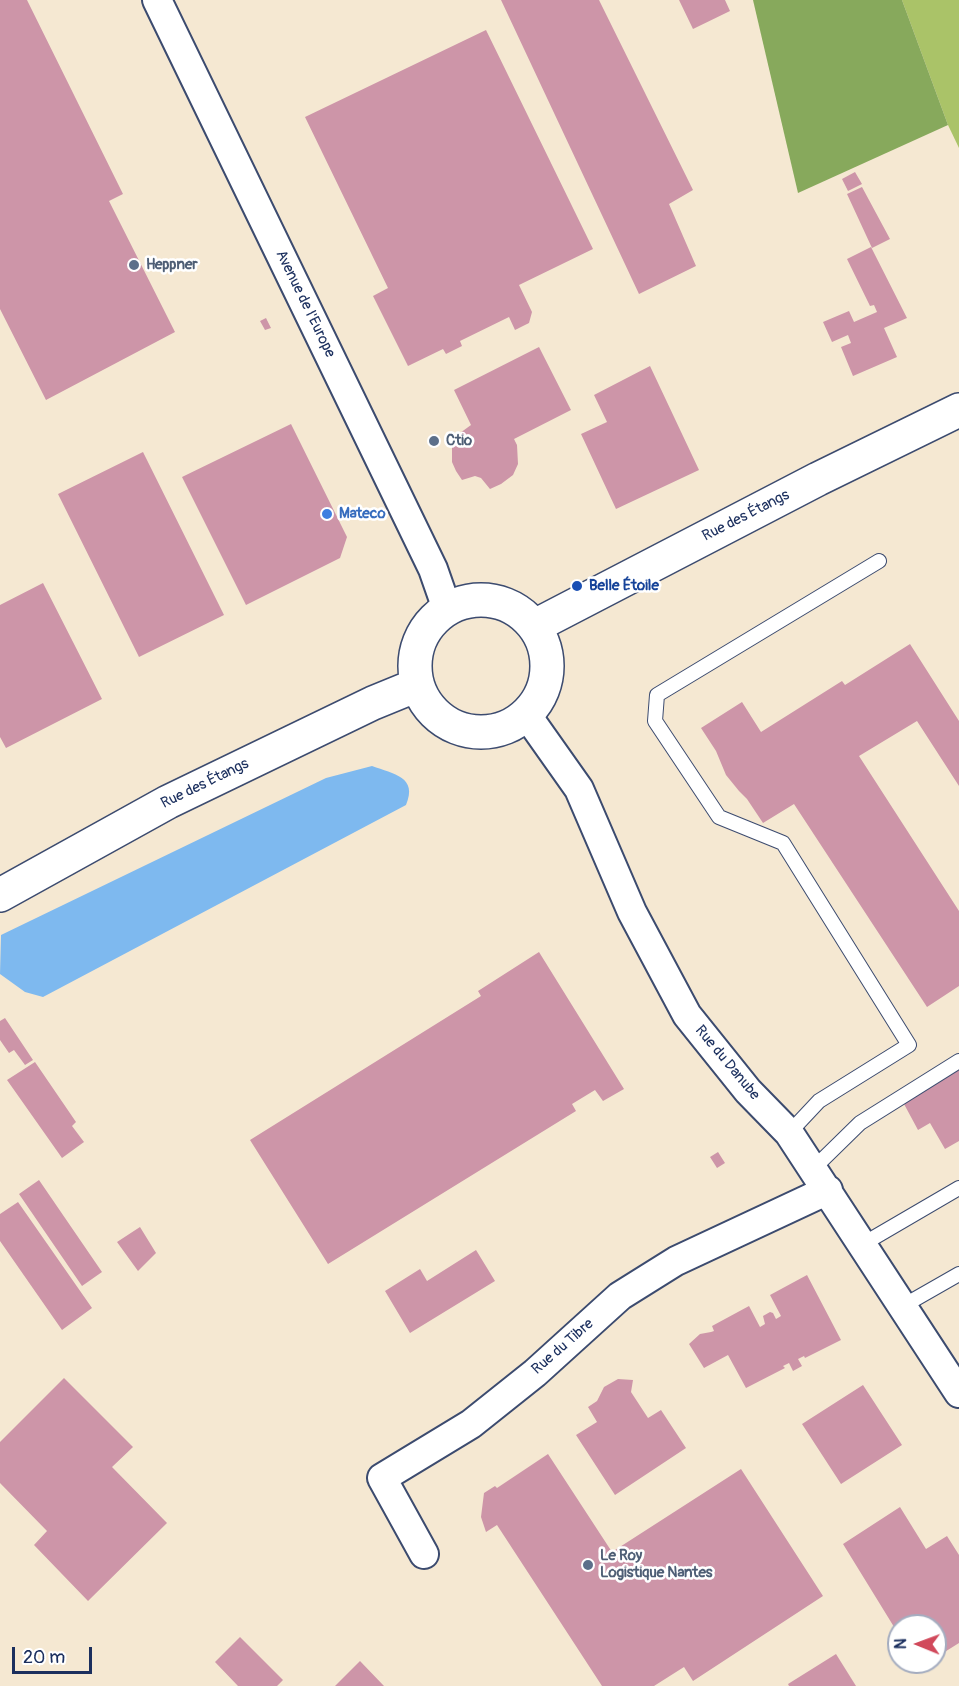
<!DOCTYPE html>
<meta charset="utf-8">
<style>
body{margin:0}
#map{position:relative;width:959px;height:1686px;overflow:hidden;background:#f5e8d2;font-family:Pangolin,sans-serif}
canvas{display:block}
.north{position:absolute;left:887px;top:1614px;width:60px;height:60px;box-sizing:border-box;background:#fff;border:2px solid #a4acbf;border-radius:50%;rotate:271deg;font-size:16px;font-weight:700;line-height:24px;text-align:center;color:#1b2f5e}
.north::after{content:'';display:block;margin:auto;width:21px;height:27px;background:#d1495b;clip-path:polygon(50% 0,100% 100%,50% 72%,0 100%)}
.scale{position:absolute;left:12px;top:1647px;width:80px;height:27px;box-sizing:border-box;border:3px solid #1b2f5e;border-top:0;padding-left:8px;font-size:18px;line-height:21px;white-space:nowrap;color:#1b2f5e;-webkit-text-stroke:4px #fff;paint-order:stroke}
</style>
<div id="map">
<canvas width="959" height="1686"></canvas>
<div class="north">N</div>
<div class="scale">20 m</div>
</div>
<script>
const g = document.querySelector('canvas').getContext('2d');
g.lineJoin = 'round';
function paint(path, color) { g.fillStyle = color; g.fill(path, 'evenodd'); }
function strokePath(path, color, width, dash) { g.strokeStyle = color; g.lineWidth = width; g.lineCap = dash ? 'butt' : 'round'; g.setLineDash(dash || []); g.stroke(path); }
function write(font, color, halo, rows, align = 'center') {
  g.font = font + ' Pangolin,sans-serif'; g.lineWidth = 5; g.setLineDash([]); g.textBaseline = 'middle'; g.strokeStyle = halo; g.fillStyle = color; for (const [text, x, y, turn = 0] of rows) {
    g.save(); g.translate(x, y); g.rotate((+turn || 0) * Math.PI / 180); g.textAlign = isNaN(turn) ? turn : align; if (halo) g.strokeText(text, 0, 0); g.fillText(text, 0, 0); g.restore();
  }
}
paint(new Path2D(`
 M902,0H959V148L948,125Z`), '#aac368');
paint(new Path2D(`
 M753,0H902L948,125L798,193Z`), '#87a95c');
paint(new Path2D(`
 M372,766C394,774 418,777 406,805L43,997L25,992L0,974L1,935L326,778Z`), '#7eb9ef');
paint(new Path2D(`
 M0,0H27L123,194L109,201L175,332L46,400L0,309Z
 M501,0H599L693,190L669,204L696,266L639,294Z
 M679,0H725L730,11L693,29Z
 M486,30L593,249L519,285L532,312L529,323L515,330L509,317L460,341L462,346L446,354L443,349L408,366L373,296L388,288L305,117Z
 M855,172L862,184L848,191L842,179Z
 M862,187L890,239L872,248L847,194Z
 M871,247L907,318L884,328L897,357L853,376L841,347L851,343L848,335L832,342L823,322L849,311L854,322L877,312L874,305L870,306L847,259Z
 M266,318L271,328L265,330L260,321Z
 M539,347L571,410L514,439L517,445L518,464L513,475L501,484L490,489L481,478L475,476L462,480L456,471L452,462V445L460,433L471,425L454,390Z
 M650,366L699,470L616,509L581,434L607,422L594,395Z
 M291,424L347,537L340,558L246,605L182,477Z
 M143,452L224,615L139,657L58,494Z
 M43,583L102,699L6,748L0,737V605Z
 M910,644L959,721V786L917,721L859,756L959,911V986L927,1007L794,804L763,823L747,799L739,791L726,775L716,751L701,728L742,702L761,732L842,681L845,685Z
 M539,952L624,1089L603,1101L595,1090L572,1104L576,1111L328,1264L250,1140L481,996L478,991Z
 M5,1018L33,1060L25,1065L14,1050L9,1053L0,1040V1021Z
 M35,1062L76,1122L72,1126L84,1142L62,1158L7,1080Z
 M959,1070V1141L945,1149L930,1123L918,1130L904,1104Z
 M718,1152L725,1163L717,1168L710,1157Z
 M39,1180L102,1272L82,1286L19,1194Z
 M18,1202L92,1308L62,1330L0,1241V1214Z
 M140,1227L156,1253L138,1271L117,1242Z
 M476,1250L495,1281L410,1333L385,1291L420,1269L427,1281Z
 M807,1275L841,1340L805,1358L804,1356L798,1359L802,1366L793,1371L789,1363L783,1366L785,1368L746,1388L728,1355L704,1368L689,1344L700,1334L711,1332L714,1331L712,1326L749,1306L760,1327L765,1324L763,1316L770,1312L773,1313L776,1319L781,1316L770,1295Z
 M64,1378L133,1447L112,1467L167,1523L88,1601L34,1545L47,1531L0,1483V1442Z
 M618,1379L633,1380L631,1392L648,1418L661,1410L686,1448L615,1495L576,1435L597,1422L588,1407L597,1401L604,1387Z
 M863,1385L902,1445L841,1484L802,1424Z
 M548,1454L612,1552L741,1469L823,1596L693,1681L684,1667L654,1686H602L497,1525L486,1532L481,1517L484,1493L495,1486L497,1488Z
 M900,1507L926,1549L947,1536L959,1555V1643L935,1658V1626H899V1635L843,1544Z
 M240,1637L283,1680L277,1686H238L215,1662Z
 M836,1654L856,1686H789L788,1684Z
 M360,1661L384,1686H335Z
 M916,1662H928L919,1668Z`), '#cd95a8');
const lane = new Path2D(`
 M789,1133L819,1101L909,1045L783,843L719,817L655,721L657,695L879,561
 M813,1169L860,1123L959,1061
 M863,1244L959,1188
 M903,1306L959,1274`);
const street = new Path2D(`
 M157,0L433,569L447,609
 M526,714L579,789L632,912L687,1015L748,1091L789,1133L959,1393
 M424,1554L382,1478L471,1424L535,1373L620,1296L676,1261L828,1190`);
const secondary = new Path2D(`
 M415 666a66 66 0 1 1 132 0a66 66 0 1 1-132 0Z
 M535,626L818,479L959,410
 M0,895L168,802L373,703L417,685`);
strokePath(lane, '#3c4b6f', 16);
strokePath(street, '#3c4b6f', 32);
strokePath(secondary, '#3c4b6f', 36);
strokePath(lane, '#fff', 14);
strokePath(street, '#fff', 28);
strokePath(secondary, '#fff', 33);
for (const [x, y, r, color] of [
 [134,265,6,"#5c6f8a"],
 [434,441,6,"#5c6f8a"],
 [327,514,6,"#3f7fe0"],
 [577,586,6,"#1a4fb4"],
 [588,1565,6,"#5c6f8a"]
]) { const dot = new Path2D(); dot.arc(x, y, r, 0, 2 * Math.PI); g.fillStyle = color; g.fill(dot); strokePath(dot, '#fff', 2); }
write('bold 15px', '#4e5e75', '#fff', [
 ["Heppner",146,265],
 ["Ctio",446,441],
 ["Le Roy",600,1556],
 ["Logistique Nantes",600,1573]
], 'left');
write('15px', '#1b2f5e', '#fff', [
 ["Avenue de l'Europe",305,304,64],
 ["Rue des Étangs",746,516,-27],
 ["Rue des Étangs",205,784,-26],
 ["Rue du Danube",727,1063,50],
 ["Rue du Tibre",563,1347,-41]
]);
write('bold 15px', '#366cbe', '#fff', [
 ["Mateco",339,514]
], 'left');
write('bold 15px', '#164399', '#fff', [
 ["Belle Étoile",589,586]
], 'left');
</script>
